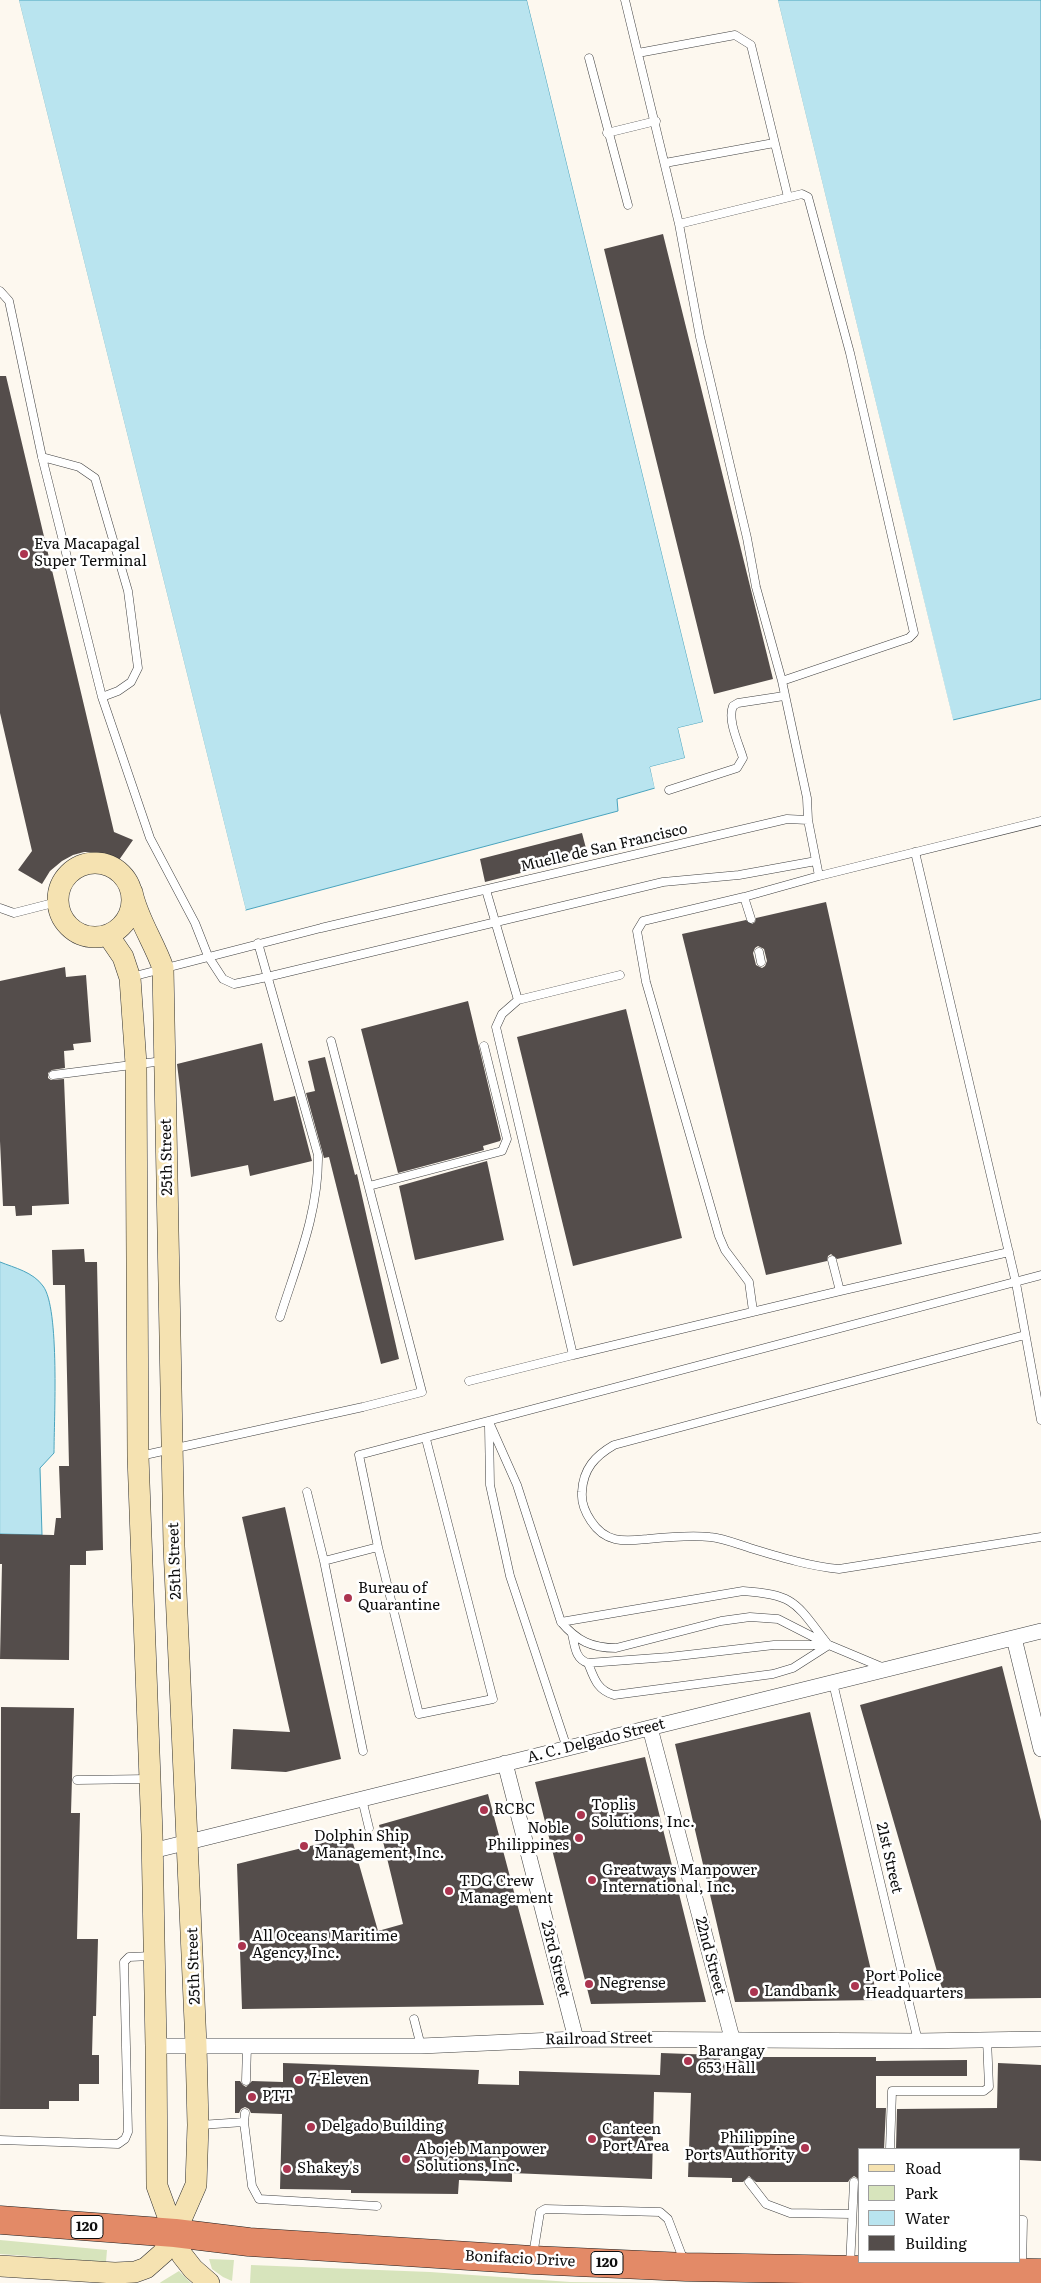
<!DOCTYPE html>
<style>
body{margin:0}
#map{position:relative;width:1041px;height:2283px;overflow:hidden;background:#fdf8ef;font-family:Literata,serif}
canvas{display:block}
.legend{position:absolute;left:858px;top:2148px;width:162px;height:115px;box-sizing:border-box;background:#fff;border:1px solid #9e9e9e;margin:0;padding:6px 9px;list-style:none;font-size:15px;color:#0d0d0d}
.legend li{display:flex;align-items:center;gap:10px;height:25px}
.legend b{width:25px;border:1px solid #9e9e9e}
</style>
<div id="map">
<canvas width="1041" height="2283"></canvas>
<ul class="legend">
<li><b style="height:6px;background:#f5e2b1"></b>Road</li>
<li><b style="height:14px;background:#d7e4bc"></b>Park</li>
<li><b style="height:14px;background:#b9e4ef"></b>Water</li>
<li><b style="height:14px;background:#544d4b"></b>Building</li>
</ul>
</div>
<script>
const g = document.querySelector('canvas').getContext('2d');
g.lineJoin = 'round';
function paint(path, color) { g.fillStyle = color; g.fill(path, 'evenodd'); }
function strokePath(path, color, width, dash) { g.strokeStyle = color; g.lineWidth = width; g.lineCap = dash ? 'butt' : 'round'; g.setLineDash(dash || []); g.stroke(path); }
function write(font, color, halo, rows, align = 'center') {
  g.font = font + ' Literata,serif'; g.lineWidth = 5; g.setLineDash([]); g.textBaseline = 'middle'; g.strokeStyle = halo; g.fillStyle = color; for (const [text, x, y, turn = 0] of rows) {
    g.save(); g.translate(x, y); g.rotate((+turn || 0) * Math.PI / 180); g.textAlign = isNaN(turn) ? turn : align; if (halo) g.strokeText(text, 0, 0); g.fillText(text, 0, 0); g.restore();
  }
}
paint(new Path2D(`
 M0,2240L107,2250L106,2262L0,2254Z
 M209,2259L234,2260L232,2281L223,2277L212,2269Z
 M251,2265L430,2272L570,2282L654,2283H250Z
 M179,2271L191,2283H160L161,2282Z`), '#d7e4bc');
const water = new Path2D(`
 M19,0H527L703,722L678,728L685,758L650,767L655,788L617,799L618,811L246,910Z
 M778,0H1041V699L953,720Z
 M0,1262C15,1268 33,1272 43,1286C60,1308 54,1420 54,1453L40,1468L42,1535L0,1534Z`);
paint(water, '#b9e4ef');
strokePath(water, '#49a3bd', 1);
paint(new Path2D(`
 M16,0H19L246,910H244Z
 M527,0H530L705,722L704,724L681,730L688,759L653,769L657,787L655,790L650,767L685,758L678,728L703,722Z
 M776,0H778L954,723L951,721Z`), '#fdf8ef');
paint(new Path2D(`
 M663,234L773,679L714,694L604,249Z
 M0,376H6L114,832L133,840L119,860L97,852H84L73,855L62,861L50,871L42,884L18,870L32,851L0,713Z
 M582,833L588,856L485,882L480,859Z
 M826,902L902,1244L837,1259L831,1254L828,1256L827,1261L766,1275L682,934L746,920L752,924L755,922L756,918ZM758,946L764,949L767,961L765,966L762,968L756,965L753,953L755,948Z
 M65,967L66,977L86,975L91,1042L73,1044L74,1050L64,1051L65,1068L52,1070L48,1073V1078L51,1080L64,1079L69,1204L32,1206V1215L16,1216L15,1206H3L0,1141V981Z
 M468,1001L501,1139L500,1141L483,1146L484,1150L398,1173L361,1029Z
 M626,1009L682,1238L573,1266L517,1037Z
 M262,1043L274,1101L295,1096L312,1161L250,1176L248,1165L191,1177L177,1064Z
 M325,1057L355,1175L357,1174L399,1359L381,1364L329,1157L324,1158L306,1093L315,1091L308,1061Z
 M487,1161L504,1240L415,1260L399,1186Z
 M84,1249L85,1262H97L103,1550L86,1551V1565H70L69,1660L0,1659L2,1564H0V1534L54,1535L56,1518H61L59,1466H69L65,1285H53L52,1250Z
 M285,1507L341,1759L286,1772L231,1769L233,1729L290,1732L242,1517Z
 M1002,1666L1041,1821V1998L945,1999L860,1705Z
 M1,1707L74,1708L71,1813H80L77,1939H98L96,2016H93L92,2055H99V2084H79V2101H49V2109H0Z
 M810,1712L878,2000L735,2002L675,1744Z
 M645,1757L706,2002L591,2004L535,1782Z
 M488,1794L544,2005L242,2009L237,1864L351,1836L378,1931L403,1924L379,1825Z
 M661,2053L716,2055L719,2057L721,2063L734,2059L738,2061L745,2057H876V2061L967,2060V2076H876V2108H886L884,2149H860V2182L857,2178L854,2176L850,2179L848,2182H756L749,2176L743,2182H732V2178L688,2177L691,2093L654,2092L652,2179L512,2173V2182L459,2180L458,2194L351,2193V2190L280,2189L282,2114L251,2113L249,2109L245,2107L241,2109L239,2113H235V2081H240L243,2085L246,2087L252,2081L283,2082V2063L479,2070L478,2084L519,2085V2071L660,2075Z
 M998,2063L1041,2065V2161L1020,2160V2149H896L897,2109L997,2108Z`), '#544d4b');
const lane = new Path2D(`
 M625,0L679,224L700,337L747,538L756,587L782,681L807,798L808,820L819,876L1041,821
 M638,53L735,35L751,45L788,197
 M589,58L628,205
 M607,133L656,121
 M665,163L774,143
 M679,224L802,194L808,197L850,353L914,633L909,638L782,681
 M0,291L9,301L42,457L102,697L150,838L195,923L208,956L223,979L234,984L267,977L663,882L739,875L816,861
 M42,457L79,467L95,478L128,591L138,668L131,682L118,691L102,697
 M669,790L737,768L743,758C739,744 727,720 733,706L738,703L784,696
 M915,852L1016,1283L1041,1420
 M486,890L518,1000L620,975
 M744,897L751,919
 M0,908L14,913L57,902
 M258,943L318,1155C319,1212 297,1263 280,1317
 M759,952L761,962
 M131,977L321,928L787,819L808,820
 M53,1075L163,1061
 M369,1186L502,1151L507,1139L484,1046
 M840,1291L1009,1252
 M753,1311L749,1282L725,1250L719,1236L646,982L637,931L643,921L744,897L819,876
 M1025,1335L614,1445C595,1456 583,1469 582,1492C581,1503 585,1512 591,1521C606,1544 625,1541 648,1539C668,1537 690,1535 710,1537C723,1538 737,1544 750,1548C780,1557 809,1566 839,1569L1041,1537
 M573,1355L840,1291L832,1260
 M469,1381L573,1355L496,1027L502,1014L518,1000
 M489,1422L517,1485L561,1622C577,1641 592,1648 616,1648L721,1621L750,1617L778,1619L829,1645L884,1668
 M489,1426L490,1485L510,1576L567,1748
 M426,1439L493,1699L419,1714L378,1547L359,1455L1041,1275
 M140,1456L363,1407L422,1392L331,1041
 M307,1492L324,1561L363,1751
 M324,1561L378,1547
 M561,1622L743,1591C795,1595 795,1602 826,1642
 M572,1634C575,1646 575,1659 588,1663L669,1657L774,1645H827
 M588,1663C594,1678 597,1690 614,1695L773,1674L793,1668L829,1645
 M833,1683L918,2041
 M77,1780L148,1779
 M362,1799L369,1828
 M414,2019L421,2046
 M738,2038V2055
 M246,2081L247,2046
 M244,2122L252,2186L259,2199L377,2206
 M200,2125L244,2122L245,2113
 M0,2140L118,2144L125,2139L128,2132L124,1962L129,1957L152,1956
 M890,2149L892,2091H984L989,2087L987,2039
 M749,2182L766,2204L790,2213L851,2214
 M1020,2220H1023L1022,2269
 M533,2255L540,2212L545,2209L660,2212L668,2219L684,2261
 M850,2266L854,2182`);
const street = new Path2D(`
 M1014,1638L1041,1749
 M650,1728L732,2038
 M505,1763L576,2039
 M152,1851L1041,1631
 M156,2046H421L576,2039L918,2041L1041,2039`);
const secondary = new Path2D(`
 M58 900a37 37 0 1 1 74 0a37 37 0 1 1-74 0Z
 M108,935L123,957L130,978L136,1064L138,1456L152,1834L156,2046L157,2186L182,2255L193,2269L209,2283
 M0,2266L115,2273L135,2272L146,2268L163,2253L175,2233L196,2185L198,2125L196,2045L174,1546L163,968C154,942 137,918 132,892`);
const highway = new Path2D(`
 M0,2220L175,2233L249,2242L532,2260L686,2267L1041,2273`);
strokePath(lane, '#404040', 9);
strokePath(street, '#404040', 16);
strokePath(secondary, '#2f2f2f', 22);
strokePath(highway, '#1e1e1e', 29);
strokePath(lane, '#fff', 8);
strokePath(street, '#fff', 15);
strokePath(secondary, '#f5e2b1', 21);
strokePath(highway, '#e38a67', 28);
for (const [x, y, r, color] of [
 [24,554,5,"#ac3550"],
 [348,1598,5,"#ac3550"],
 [484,1810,5,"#ac3550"],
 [581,1815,5,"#ac3550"],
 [579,1838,5,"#ac3550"],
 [304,1846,5,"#ac3550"],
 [592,1880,5,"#ac3550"],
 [449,1891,5,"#ac3550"],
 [242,1946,5,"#ac3550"],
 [589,1984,5,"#ac3550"],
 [855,1986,5,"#ac3550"],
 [754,1992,5,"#ac3550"],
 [688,2061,5,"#ac3550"],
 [299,2080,5,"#ac3550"],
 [252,2097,5,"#ac3550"],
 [311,2127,5,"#ac3550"],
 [592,2139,5,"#ac3550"],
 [805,2148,5,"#ac3550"],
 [406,2159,5,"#ac3550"],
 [287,2169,5,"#ac3550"]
]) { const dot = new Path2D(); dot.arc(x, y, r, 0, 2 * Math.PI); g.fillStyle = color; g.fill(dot); strokePath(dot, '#fff', 2); }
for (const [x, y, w] of [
 [87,2227,32],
 [607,2263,32]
]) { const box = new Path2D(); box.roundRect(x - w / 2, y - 11.5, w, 23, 4); g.fillStyle = '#fff'; g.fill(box); strokePath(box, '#0d0d0d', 1); }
write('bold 14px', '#0d0d0d', null, [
 ["120",87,2227],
 ["120",607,2263]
]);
write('15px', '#0d0d0d', '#fff', [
 ["Eva Macapagal",34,545],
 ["Super Terminal",34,562],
 ["Bureau of",358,1589],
 ["Quarantine",358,1606],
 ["Toplis",591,1806],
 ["Solutions, Inc.",591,1823],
 ["RCBC",494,1810],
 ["Noble",569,1829,"right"],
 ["Philippines",569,1846,"right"],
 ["Dolphin Ship",314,1837],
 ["Management, Inc.",314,1854],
 ["Greatways Manpower",602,1871],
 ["International, Inc.",602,1888],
 ["TDG Crew",459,1882],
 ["Management",459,1899],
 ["All Oceans Maritime",252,1937],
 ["Agency, Inc.",252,1954],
 ["Port Police",865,1977],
 ["Headquarters",865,1994],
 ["Negrense",599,1984],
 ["Landbank",764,1992],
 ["Barangay",698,2052],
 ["653 Hall",698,2069],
 ["7-Eleven",309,2080],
 ["PTT",262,2097],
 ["Delgado Building",321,2127],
 ["Canteen",602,2130],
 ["Port Area",602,2147],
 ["Philippine",795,2139,"right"],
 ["Ports Authority",795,2156,"right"],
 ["Abojeb Manpower",416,2150],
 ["Solutions, Inc.",416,2167],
 ["Shakey's",297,2169]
], 'left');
write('15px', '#0d0d0d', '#fff', [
 ["Muelle de San Francisco",604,848,-13],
 ["25th Street",167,1157,-91],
 ["25th Street",175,1561,-92],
 ["A. C. Delgado Street",596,1741,-14],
 ["21st Street",889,1858,77],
 ["22nd Street",710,1956,75],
 ["23rd Street",555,1959,76],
 ["25th Street",194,1966,-92],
 ["Railroad Street",599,2039,-1],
 ["Bonifacio Drive",520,2259,3]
]);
</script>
